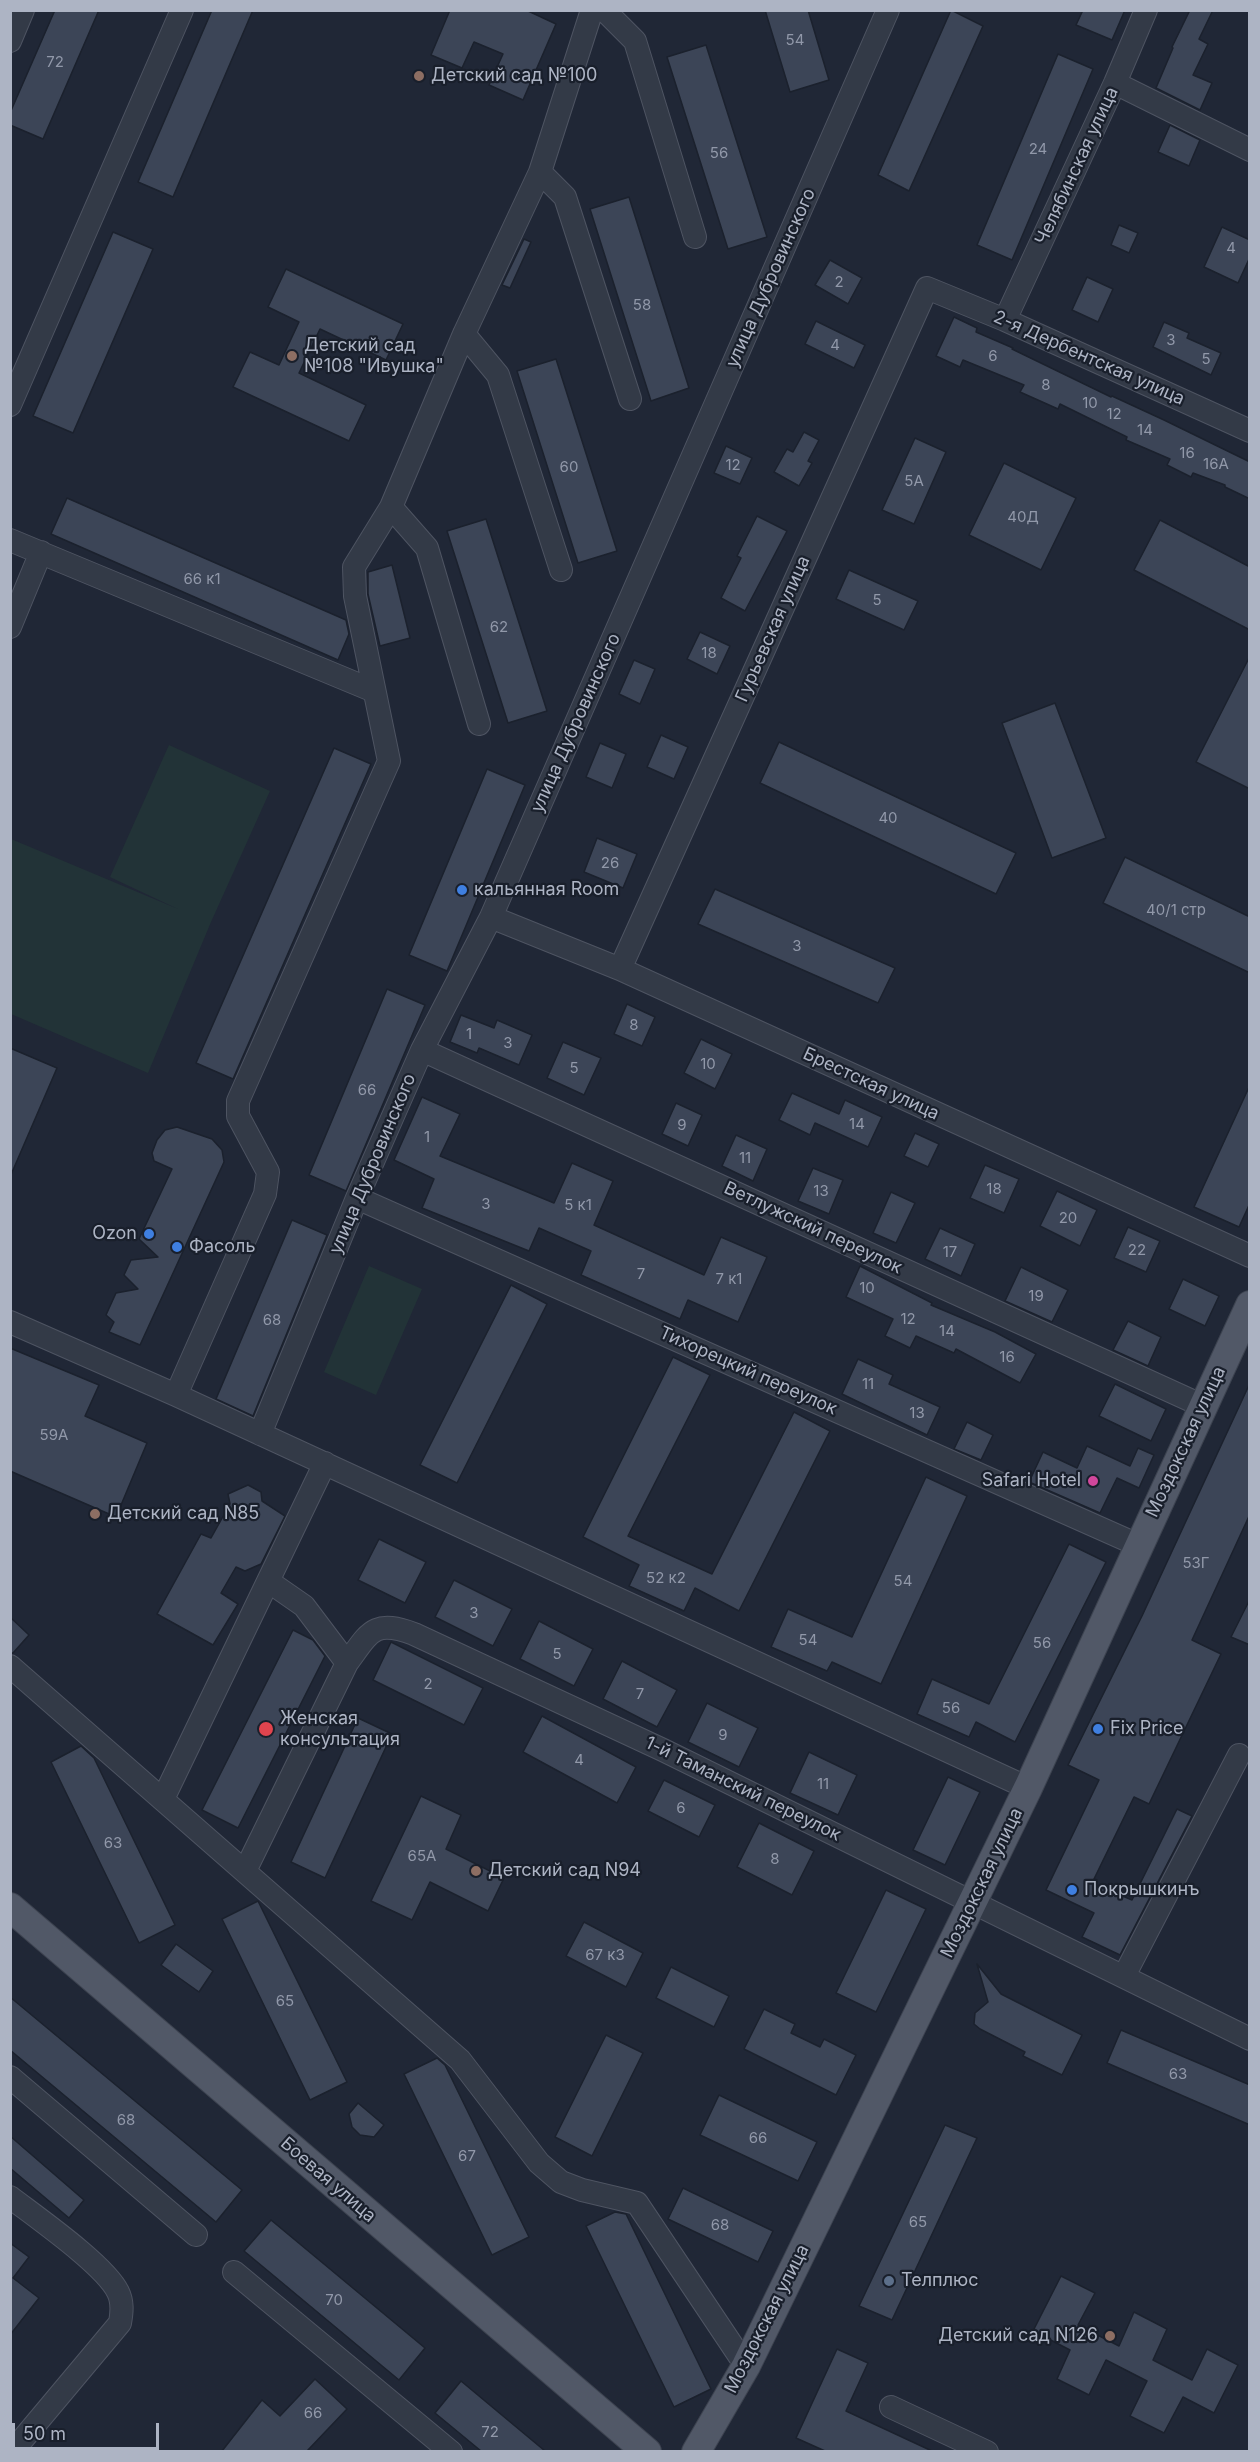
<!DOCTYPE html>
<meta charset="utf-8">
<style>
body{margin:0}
#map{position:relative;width:1260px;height:2462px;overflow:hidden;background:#202736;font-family:Inter,sans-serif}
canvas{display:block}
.frame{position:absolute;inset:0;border:12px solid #adb4c4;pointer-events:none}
.scale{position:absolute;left:12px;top:2423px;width:147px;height:27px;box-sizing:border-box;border:3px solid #adb4c4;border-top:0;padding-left:8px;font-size:18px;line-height:21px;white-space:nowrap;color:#adb4c4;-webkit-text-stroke:4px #191f2b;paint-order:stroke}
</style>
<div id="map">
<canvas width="1260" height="2462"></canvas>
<div class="frame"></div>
<div class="scale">50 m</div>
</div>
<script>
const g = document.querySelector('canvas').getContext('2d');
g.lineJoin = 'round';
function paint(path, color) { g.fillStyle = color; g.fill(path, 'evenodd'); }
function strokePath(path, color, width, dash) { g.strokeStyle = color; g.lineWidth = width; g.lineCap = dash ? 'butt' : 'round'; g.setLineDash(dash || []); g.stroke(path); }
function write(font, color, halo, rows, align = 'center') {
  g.font = font + ' Inter,sans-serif'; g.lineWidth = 4.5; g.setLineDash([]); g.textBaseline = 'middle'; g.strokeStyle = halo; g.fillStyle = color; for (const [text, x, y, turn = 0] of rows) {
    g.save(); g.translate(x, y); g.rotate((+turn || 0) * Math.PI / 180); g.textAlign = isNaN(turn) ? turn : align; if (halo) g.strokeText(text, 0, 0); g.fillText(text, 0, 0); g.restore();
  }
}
paint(new Path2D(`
 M169,745L270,791L211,922L148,1073L11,1014V839L178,909L110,877Z
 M369,1266L422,1289L376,1395L324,1372Z`), '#223337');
const building = new Path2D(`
 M55,10H99L43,139L10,125V113Z
 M212,10H253L173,197L138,182Z
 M450,10H526L556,24L523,100L489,85L503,54L474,42L462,68L431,55Z
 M765,10H808L829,80L790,92Z
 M951,10L983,26L909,191L878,175Z
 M1083,10H1125L1112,40L1076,25Z
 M1190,10H1213L1199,39L1208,44L1193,75L1212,83L1200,110L1156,88L1173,48L1172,47Z
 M706,45L767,237L728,249L667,57Z
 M1058,54L1093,69L1012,260L977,245Z
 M1170,125L1200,140L1189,166L1158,152Z
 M629,197L689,388L651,401L590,209Z
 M1119,225L1138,233L1129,253L1111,245Z
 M1222,227L1250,240V257L1238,283L1204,267Z
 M113,232L153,249L73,433L33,416Z
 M524,239L531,242L510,288L502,285Z
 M830,260L862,278L848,304L815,285Z
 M286,269L403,324L386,360L320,329L299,373L366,405L349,441L233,387L250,352L279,365L299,322L268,307Z
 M1087,277L1113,289L1098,322L1072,310Z
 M954,317L977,328L976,332L1013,348L1012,349L1111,397L1112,396L1164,420L1250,462V499L1225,487V485L1193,473L1191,477L1167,465L1170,459L1126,440L1127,437L1060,404L1058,409L1020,392L1024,385L963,360L960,367L936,356Z
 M816,321L865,345L854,368L805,344Z
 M1164,322L1189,333L1187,338L1221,353L1211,375L1153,347Z
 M556,359L617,551L578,563L517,371Z
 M804,432L819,440L808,461L812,463L799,486L774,472L787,449L793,452Z
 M915,438L946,452L914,524L882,510Z
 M726,446L752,458L740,484L714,473Z
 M1004,463L1076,498L1041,570L969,535Z
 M67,498L346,620L349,634L338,660L51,534Z
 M757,516L787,531L745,611L721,598L741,558L737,556Z
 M486,519L547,711L508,723L447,531Z
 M1160,520L1250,567V630L1134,570Z
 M392,565L410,638L380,646L368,594V572Z
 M849,570L918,601L904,630L836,599Z
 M700,632L730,646L717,674L687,659Z
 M1250,656V789L1196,762Z
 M634,660L655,669L640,704L619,694Z
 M1055,703L1106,838L1052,858L1002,723Z
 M661,735L688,747L674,779L647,767Z
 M779,742L1016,853L996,894L760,783Z
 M600,743L626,754L612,788L586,777Z
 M334,748L371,764L233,1079L196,1063Z
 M487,769L525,785L447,971L409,955Z
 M597,838L637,854L623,888L584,872Z
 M1125,857L1250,917V973L1103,903Z
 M715,889L895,968L878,1003L698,924Z
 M387,989L425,1005L346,1191L309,1175Z
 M627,1004L655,1017L642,1046L614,1034Z
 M461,1015L494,1028L497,1020L532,1035L519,1065L479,1048L477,1053L450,1042Z
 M701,1039L732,1054L715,1089L684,1073Z
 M563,1042L601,1058L584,1095L547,1078Z
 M10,1048L57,1068L10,1177Z
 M1250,1085V1203L1239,1227L1194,1207Z
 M792,1093L839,1114L845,1100L882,1117L868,1147L815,1123L810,1135L779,1120Z
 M422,1097L460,1114L440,1156L554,1203L572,1163L613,1181L594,1225L704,1275L721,1237L767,1257L738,1322L688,1300L680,1319L581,1275L591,1251L539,1228L529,1251L422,1208L434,1179L394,1160Z
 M676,1103L702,1115L688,1146L662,1134Z
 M177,1127L212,1139L222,1150L224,1162L140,1345L109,1332L114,1322L106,1315L116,1293L138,1289L124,1275L131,1260L158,1257L139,1239L172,1169L154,1161L152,1153L157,1140L165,1130Z
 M915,1133L939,1144L928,1167L904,1156Z
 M736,1135L767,1149L753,1181L722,1166Z
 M985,1165L1019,1179L1004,1213L970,1198Z
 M813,1168L843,1180L829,1214L798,1201Z
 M1057,1191L1097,1210L1080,1246L1040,1226Z
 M891,1192L915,1203L896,1243L873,1233Z
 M292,1220L327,1235L253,1416L216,1399Z
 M1128,1227L1160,1241L1146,1272L1114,1258Z
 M940,1228L975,1244L961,1276L925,1259Z
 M860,1266L932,1303L931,1305L995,1332L1036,1354L1020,1383L956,1349L954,1353L916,1336L910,1348L885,1336L893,1319L846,1297Z
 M1021,1267L1068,1290L1052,1322L1005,1301Z
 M1183,1279L1219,1296L1205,1326L1169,1309Z
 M511,1285L547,1304L457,1483L420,1465Z
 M1128,1321L1161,1337L1148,1366L1113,1350Z
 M10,1348L99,1385L85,1416L147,1443L116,1517L10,1471Z
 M673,1357L710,1375L628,1536L712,1574L794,1412L830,1431L739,1611L695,1588L684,1611L629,1586L639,1565L583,1537Z
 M858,1359L893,1375L889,1384L940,1407L927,1435L842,1394Z
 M1250,1383V1514L1192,1640L1221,1654L1149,1804L1134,1797L1092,1883L1132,1900L1177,1809L1192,1816L1120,1955L1082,1937L1094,1913L1046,1890L1099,1780L1068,1765L1142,1616Z
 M1115,1384L1166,1409L1151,1441L1099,1416Z
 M967,1422L993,1435L981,1460L954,1449Z
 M1087,1446L1130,1466L1138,1448L1154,1455L1139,1488L1117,1478L1100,1513L1029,1482L1043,1452L1077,1468Z
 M926,1477L967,1496L881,1684L832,1662L827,1671L771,1647L788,1609L852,1637Z
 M248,1485L261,1492L262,1501L285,1516L261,1564L245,1571L236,1567L221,1593L238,1604L213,1645L157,1614L201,1534L211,1538L230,1504L228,1494Z
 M379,1539L426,1562L405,1603L358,1580Z
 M1069,1544L1106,1562L1015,1742L976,1722L969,1737L917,1714L932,1679L989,1704Z
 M454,1580L512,1609L493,1646L435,1617Z
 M1250,1599V1645L1231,1637Z
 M10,1617L29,1635L13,1653H10Z
 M539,1621L593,1649L574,1686L520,1659Z
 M293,1630L313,1640L325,1656L238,1828L202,1810Z
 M391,1642L483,1688L464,1725L373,1680Z
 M622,1661L677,1690L657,1727L603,1699Z
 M707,1703L758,1728L739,1767L688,1742Z
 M542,1716L636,1767L617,1803L523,1752Z
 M358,1718L392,1734L325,1878L291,1862Z
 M81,1746L94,1758L175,1925L139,1943L51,1762Z
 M809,1752L857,1775L838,1815L790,1793Z
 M948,1777L980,1792L945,1865L913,1850Z
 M664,1780L715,1805L699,1837L648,1811Z
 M421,1796L461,1815L446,1849L504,1878L488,1911L430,1882L412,1920L371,1901Z
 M759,1823L814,1851L792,1895L737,1867Z
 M886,1890L926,1909L876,2012L836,1993Z
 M258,1901L347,2082L310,2100L222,1919Z
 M584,1922L643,1953L626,1987L566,1956Z
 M176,1944L213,1971L199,1992L161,1965Z
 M977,1964L1001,1994L1082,2035L1062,2075L1023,2056L1025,2052L980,2029L974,2024L975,2013L988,2002Z
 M671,1967L729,1996L714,2027L656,1998Z
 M10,1997L242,2190L216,2222L10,2050Z
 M764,2009L795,2024L791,2033L820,2047L824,2039L856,2055L836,2095L744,2049Z
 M1121,2030L1250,2085V2125L1107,2063Z
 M606,2035L643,2053L592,2156L555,2137Z
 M437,2058L445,2065L529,2237L492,2255L404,2074Z
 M719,2095L817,2142L798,2181L700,2135Z
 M358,2103L384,2125L374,2137L360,2135L352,2127L349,2114Z
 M945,2125L977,2138L892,2320L859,2306Z
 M10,2136L84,2200L69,2218L10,2168Z
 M683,2188L773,2231L758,2262L668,2219Z
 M615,2212L626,2214L711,2389L674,2407L586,2226Z
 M271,2220L425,2348L399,2380L244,2251Z
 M10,2243L29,2257L13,2278L39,2298L10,2335Z
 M1061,2276L1095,2293L1078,2325L1119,2346L1134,2312L1167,2329L1153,2360L1192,2380L1207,2349L1238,2365L1214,2413L1183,2397L1164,2433L1130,2416L1147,2381L1106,2360L1089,2395L1057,2379L1070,2350L1033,2331Z
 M837,2349L868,2363L846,2411L932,2451H825L796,2438Z
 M315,2379L347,2409L307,2451H222L262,2400L280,2416Z
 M461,2381L545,2451H481L435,2413Z`);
paint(building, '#3c4557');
strokePath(building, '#1b212d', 1.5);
const minor = new Path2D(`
 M604,10L635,41L695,237
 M10,41L23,10
 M1115,83L1250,150
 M540,172L565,197L630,399
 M1005,320L1115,83L1146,10
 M464,334L498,375L561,570
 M10,405L182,10
 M391,507L427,548L479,724
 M10,540L374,691
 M10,627L41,552
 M491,917L620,969L1250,1256
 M620,969L927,288L1005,320L1250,431
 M422,1050L1203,1406
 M357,1198L1138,1545
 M10,1322L176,1395L1028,1788
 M176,1395L265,1194L268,1172L238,1116V1101L389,761L355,596L354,567L391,507L464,334L540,172L592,10
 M260,1434L357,1198L422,1050L491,917L888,10
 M268,1581L304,1606L347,1663C370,1632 373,1619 414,1634L663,1750L1250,2039
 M10,1666L460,2060L539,2163L561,2182L582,2190L637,2203L746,2366
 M163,1799L325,1463
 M245,1871L347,1663
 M1124,1976L1239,1755
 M10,2077L196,2235
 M10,2197C36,2217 105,2265 118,2292C123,2302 122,2312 120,2323L12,2452
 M234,2272L451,2452
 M891,2407L987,2452`);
const major = new Path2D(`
 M10,1907L647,2452
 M696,2452L746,2366L973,1901L1028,1788L1250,1305`);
strokePath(minor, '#4e5462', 24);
strokePath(major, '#3d4350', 30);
strokePath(minor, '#333a47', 22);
strokePath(major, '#515867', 28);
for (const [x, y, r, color] of [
 [419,76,6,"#8d6e63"],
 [292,356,6,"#8d6e63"],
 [462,890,6,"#3f7fe0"],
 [149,1234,6,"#3f7fe0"],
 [177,1247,6,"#3f7fe0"],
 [1093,1481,6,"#d1479c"],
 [95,1514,6,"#8d6e63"],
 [266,1729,8,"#e0444e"],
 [1098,1729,6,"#3f7fe0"],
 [476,1871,6,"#8d6e63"],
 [1072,1890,6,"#3f7fe0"],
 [889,2281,6,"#5c6f8a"],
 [1110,2336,6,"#8d6e63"]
]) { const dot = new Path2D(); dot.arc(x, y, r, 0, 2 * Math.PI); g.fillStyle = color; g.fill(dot); strokePath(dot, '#191f2b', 2); }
write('15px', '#9198a9', null, [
 ["54",795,40],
 ["72",55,62],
 ["24",1038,149],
 ["56",719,153],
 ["4",1231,248],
 ["2",839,282],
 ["58",642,305],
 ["3",1171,340],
 ["4",835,345],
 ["6",993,356],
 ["5",1206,359],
 ["8",1046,385],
 ["10",1090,403],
 ["12",1114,414],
 ["14",1145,430],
 ["16",1187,453],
 ["16А",1216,464],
 ["12",733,465],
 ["60",569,467],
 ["5А",914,481],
 ["40Д",1023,517],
 ["66 к1",202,579],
 ["5",877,600],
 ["62",499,627],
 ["18",709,653],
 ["40",888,818],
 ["26",610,863],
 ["40/1 стр",1176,910],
 ["3",797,946],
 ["8",634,1025],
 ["1",469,1034],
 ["3",508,1043],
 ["10",708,1064],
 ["5",574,1068],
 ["66",367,1090],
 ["14",857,1124],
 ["9",682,1125],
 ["1",427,1137],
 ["11",745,1158],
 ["18",994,1189],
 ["13",821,1191],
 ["3",486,1204],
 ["5 к1",578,1205],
 ["20",1068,1218],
 ["22",1137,1250],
 ["17",950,1252],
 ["7",641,1274],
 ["7 к1",729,1279],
 ["10",867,1288],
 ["19",1036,1296],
 ["12",908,1319],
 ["68",272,1320],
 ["14",947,1331],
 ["16",1007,1357],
 ["11",868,1384],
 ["13",917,1413],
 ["59А",54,1435],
 ["53Г",1196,1563],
 ["52 к2",666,1578],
 ["54",903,1581],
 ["3",474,1613],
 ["54",808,1640],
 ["56",1042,1643],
 ["5",557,1654],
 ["2",428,1684],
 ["7",640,1694],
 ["56",951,1708],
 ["9",723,1735],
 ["4",579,1760],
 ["11",823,1784],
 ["6",681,1808],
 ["63",113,1843],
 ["65А",422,1856],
 ["8",775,1859],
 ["67 к3",605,1955],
 ["65",285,2001],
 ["63",1178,2074],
 ["68",126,2120],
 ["66",758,2138],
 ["67",467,2156],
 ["65",918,2222],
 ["68",720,2225],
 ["70",334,2300],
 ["66",313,2413],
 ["72",490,2432]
]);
write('18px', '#adb4c4', '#191f2b', [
 ["Детский сад №100",431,76],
 ["Детский сад",304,346],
 ["№108 \"Ивушка\"",304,367],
 ["кальянная Room",474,890],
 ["Ozon",137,1234,"right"],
 ["Фасоль",189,1247],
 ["Safari Hotel",1081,1481,"right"],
 ["Детский сад N85",107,1514],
 ["Женская",280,1719],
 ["консультация",280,1740],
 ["Fix Price",1110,1729],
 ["Детский сад N94",488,1871],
 ["Покрышкинъ",1084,1890],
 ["Телплюс",901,2281],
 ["Детский сад N126",1098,2336,"right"]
], 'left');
write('18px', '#adb4c4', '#191f2b', [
 ["Челябинская улица",1077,166,-65],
 ["улица Дубровинского",771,278,-66],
 ["2-я Дербентская улица",1089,358,24],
 ["Гурьевская улица",773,629,-66],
 ["улица Дубровинского",576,723,-66],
 ["Брестская улица",871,1084,25],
 ["улица Дубровинского",373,1164,-67],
 ["Ветлужский переулок",813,1228,25],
 ["Тихорецкий переулок",748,1371,24],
 ["Моздокская улица",1186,1442,-65],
 ["1-й Таманский переулок",743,1789,26],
 ["Моздокская улица",982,1883,-64],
 ["Боевая улица",328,2180,41],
 ["Моздокская улица",767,2319,-63]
]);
</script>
